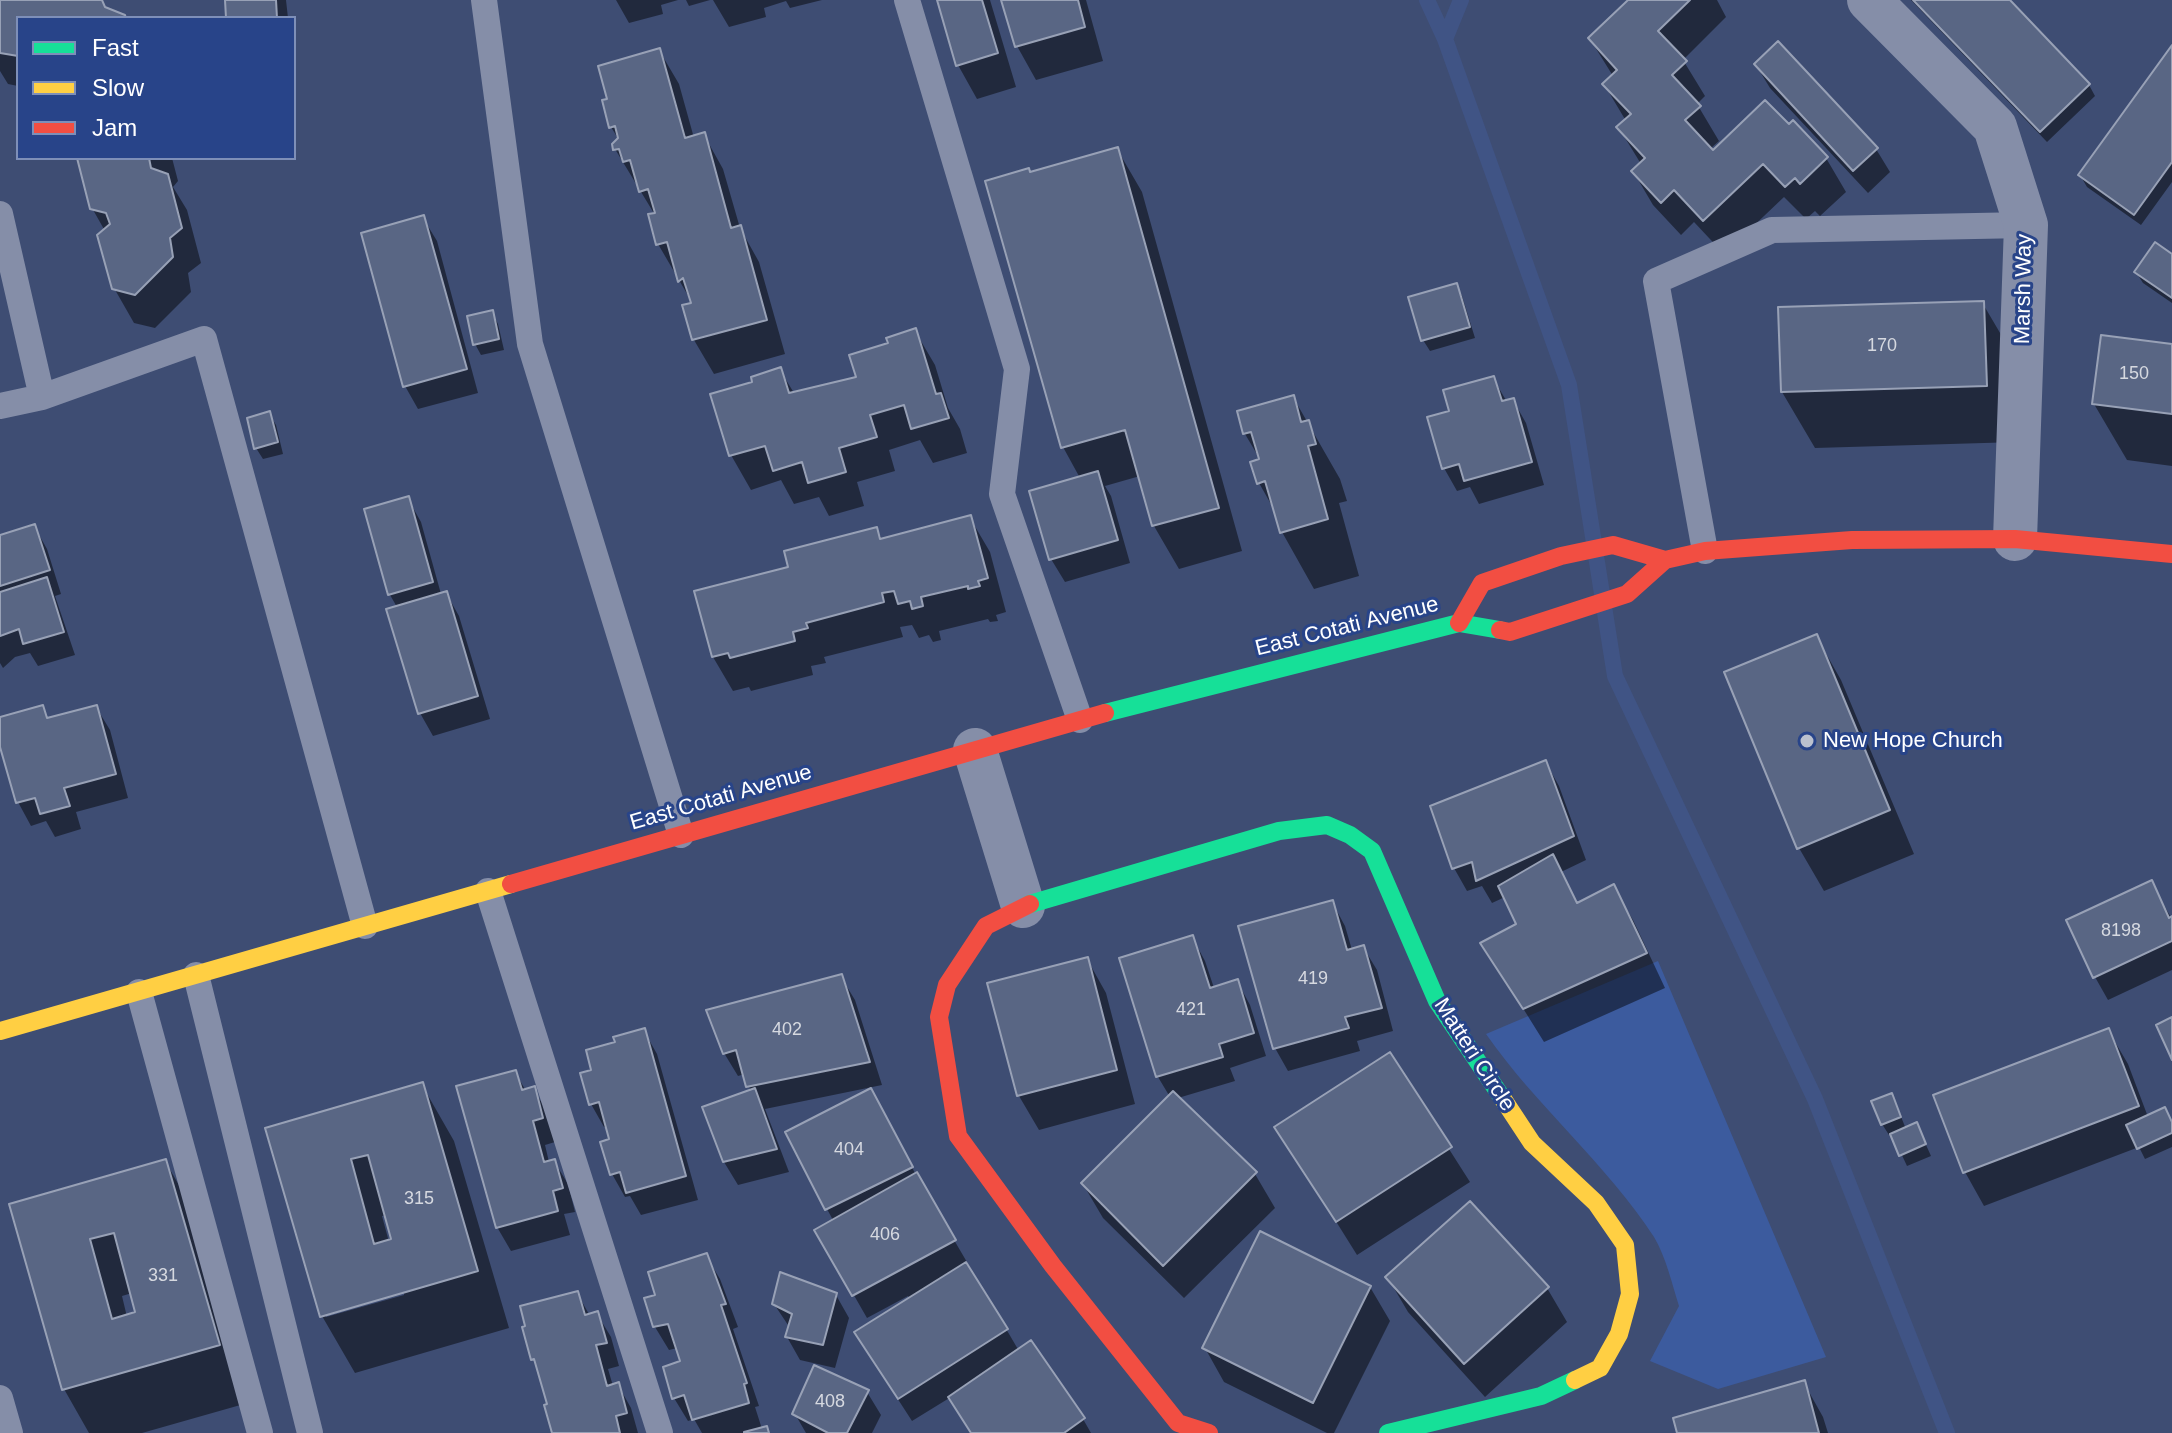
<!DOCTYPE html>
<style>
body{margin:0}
#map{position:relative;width:2172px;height:1433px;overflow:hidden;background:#3e4d73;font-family:Helvetica,sans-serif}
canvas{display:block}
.legend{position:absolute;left:16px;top:16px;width:280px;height:144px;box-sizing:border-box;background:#284489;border:2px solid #7e8fb8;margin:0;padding:10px 14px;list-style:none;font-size:24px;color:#fff}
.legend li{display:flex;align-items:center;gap:16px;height:40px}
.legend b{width:40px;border:2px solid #7e8fb8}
</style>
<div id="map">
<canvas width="2172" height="1433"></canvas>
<ul class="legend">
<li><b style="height:10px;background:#16e098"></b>Fast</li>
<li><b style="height:10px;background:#ffcf43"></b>Slow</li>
<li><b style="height:10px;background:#f24e42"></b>Jam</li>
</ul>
</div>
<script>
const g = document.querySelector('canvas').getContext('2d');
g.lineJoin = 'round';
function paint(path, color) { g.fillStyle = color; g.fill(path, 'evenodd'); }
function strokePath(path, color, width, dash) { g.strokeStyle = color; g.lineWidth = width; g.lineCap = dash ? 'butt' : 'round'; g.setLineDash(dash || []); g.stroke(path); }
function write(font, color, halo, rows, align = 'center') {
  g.font = font + ' Helvetica,sans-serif'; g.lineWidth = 6; g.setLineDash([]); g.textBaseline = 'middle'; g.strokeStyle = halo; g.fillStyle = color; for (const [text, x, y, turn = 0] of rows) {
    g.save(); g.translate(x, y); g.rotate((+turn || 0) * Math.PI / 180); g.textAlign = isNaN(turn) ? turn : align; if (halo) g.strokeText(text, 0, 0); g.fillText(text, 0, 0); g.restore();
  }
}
paint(new Path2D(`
 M1658,961L1826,1357L1718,1389L1650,1361L1679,1306C1672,1284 1666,1257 1654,1237C1606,1163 1536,1106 1486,1034Z`), '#3c5b9e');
paint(new Path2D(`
 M0,0H100L105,9L125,18H18V86L8,84L0,71Z
 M227,0H286L288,18H228Z
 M616,0H678L661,5L663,14L629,23Z
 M686,0H710L689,6Z
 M713,0H822L790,8L786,1L764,8L766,17L729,27Z
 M939,0H990L1016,87L977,99L958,65Z
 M1004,0H1086L1103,61L1036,80L1017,46Z
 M1631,0H1717L1726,17L1683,60L1705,96L1697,104L1719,141L1710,149L1713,152L1826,158L1846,192L1820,216L1815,211L1806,219L1784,197L1724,254L1694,222L1681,235L1653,205L1633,171L1641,164L1619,128L1626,121L1604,84L1613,76L1590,39Z
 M1911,0H2007L2089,85L2095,96L2047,142Z
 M2172,48V182L2141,225L2087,187L2080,175Z
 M659,50L679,84L694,138L704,135L723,169L740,228L759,262L785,354L714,374L694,340L685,307L693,304L658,244L655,215L615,149L619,140L611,127Z
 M1756,65L1876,149L1890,172L1868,193L1770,88Z
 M1117,149L1142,192L1242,551L1179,569L1154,526L1140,476L1105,486L1111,496L1130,563L1065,582L1051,559L1080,478L1063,447L1030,174Z
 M79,158H172L178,181L173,187L187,210L201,263L188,273L191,292L155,328L134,323L114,288L105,231L92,208Z
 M423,218L437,241L478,393L418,409L405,386Z
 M2172,256V303L2143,283L2136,272Z
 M1456,285L1462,296L1475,338L1430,351L1423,340Z
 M1983,304L2016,360L2018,442L1815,448L1782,392Z
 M492,312L498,324L504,350L481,355L475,344Z
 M915,331L935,365L948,408L960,429L967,453L933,463L920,440L889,450L895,471L857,482L864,506L829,516L819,497L794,504L781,480L751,490L731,455L754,383L780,370L794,393L859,378L890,344Z
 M2172,346V466L2127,460L2094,404Z
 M1493,378L1507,402L1513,400L1526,423L1544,485L1479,504L1470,487L1457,491L1444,468L1452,412Z
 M1293,397L1340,479L1347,501L1339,503L1359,576L1314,589L1282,532L1276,513L1259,483L1261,461L1245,434L1239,413Z
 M269,414L276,425L283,454L263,459L256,448Z
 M408,499L421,522L441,594L446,593L459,616L490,719L433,736L420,713L397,607L390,595L366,510Z
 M970,518L990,552L1006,612L996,615L998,621L990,622L988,619L939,631L941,640L933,642L929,635L919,638L912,625L900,627L903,637L824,657L826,663L811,666L813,675L751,691L749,687L733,691L713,657L790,569L876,529L883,541Z
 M34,526L47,549L61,594L55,596L75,655L38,666L30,653L15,657L3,668L0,663V537Z
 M1816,636L1841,680L1914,854L1824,891L1799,848L1726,673Z
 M96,707L110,730L128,798L76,812L81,829L55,837L46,821L31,826L18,802L0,739V719L42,708L49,720Z
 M1546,763L1559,786L1586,860L1561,872L1579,905L1613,886L1633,920L1665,988L1544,1042L1483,944L1518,925L1505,897L1492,903L1482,886L1467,891L1454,868Z
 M2151,883L2172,919V970L2108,1000L2095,977Z
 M1332,902L1345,926L1352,950L1363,947L1377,970L1393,1031L1357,1041L1360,1051L1288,1071L1275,1048Z
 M1192,937L1205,961L1214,988L1237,981L1250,1005L1266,1056L1230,1068L1235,1081L1178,1098L1255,1174L1275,1208L1184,1298L1103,1218L1083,1184L1170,1097L1158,1077L1121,959Z
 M1087,959L1106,993L1135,1104L1039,1130L1019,1096L990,984Z
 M841,977L855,1000L882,1085L765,1109L789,1172L738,1185L724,1162L751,1092L745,1074L738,1076L724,1053Z
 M2108,1030L2128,1064L2148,1117L2172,1124V1147L2145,1159L2139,1147L1984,1206L1965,1172Z
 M644,1031L657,1054L698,1200L641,1215L630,1196L625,1197L612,1174V1141L608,1126L604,1127L591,1104L594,1071L617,1043Z
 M1389,1055L1470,1182L1357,1255L1277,1127Z
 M515,1072L526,1091L534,1089L547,1112L555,1142L545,1145L549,1162L554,1161L568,1184L575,1212L564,1214L570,1235L511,1251L497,1227Z
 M422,1085L454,1141L509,1328L355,1373L322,1316L268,1130ZM387,1215L394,1240L389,1242L382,1216ZM404,1290V1295L326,1317L325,1313Z
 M1897,1107L1906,1129L1922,1136L1931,1156L1907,1166L1892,1134L1889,1135L1882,1124Z
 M884,1114L916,1175L1019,1351L1083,1419L1091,1433H972L951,1397L912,1421L870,1356L910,1299L908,1296L867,1318L817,1231L834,1222L827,1209Z
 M165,1161L198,1218L251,1402L142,1433H89L64,1389L11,1206ZM132,1293L138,1314L127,1317L122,1296Z
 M706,1256L720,1279L738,1327L733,1329L759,1406L755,1407L762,1429L769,1433H702L694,1419L688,1421L674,1398L682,1363L677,1348L669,1350L655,1327L647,1299L657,1296Z
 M1388,1278L1547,1288L1567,1322L1485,1397L1408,1312Z
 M1370,1287L1390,1321L1334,1433H1327L1224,1382L1205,1348Z
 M577,1293L590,1316L597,1314L611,1337L619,1366L608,1369L613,1386L618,1385L631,1408L638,1433H555L540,1373L533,1359Z
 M836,1295L849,1318L835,1368L800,1360L787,1337L790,1328L774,1304Z
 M1804,1383L1823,1417L1828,1433H1679Z
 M867,1392L881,1415L872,1433H806L795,1414Z`), '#0007');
strokePath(new Path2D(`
 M1427,0L1445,39L1569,385L1615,676L1815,1099L1947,1433
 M1445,39L1461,0`), '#405485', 16);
const building = new Path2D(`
 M0,0H102L105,7L125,15L126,18H18V56L0,53Z
 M225,0H276L277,18H226Z
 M937,0H982L998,53L956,66Z
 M1001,0H1078L1085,27L1015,47Z
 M1628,0H1690L1658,31L1687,61L1672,75L1701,106L1685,120L1713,150L1765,100L1789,124L1793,120L1828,157L1800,184L1795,178L1785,187L1763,164L1703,221L1674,190L1661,203L1631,171L1645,158L1616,127L1631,114L1602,84L1617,70L1588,38Z
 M1913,0H2010L2090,84L2040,132Z
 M1778,41L1878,148L1853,171L1754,64Z
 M2172,45V162L2134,215L2078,175Z
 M660,48L685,138L705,132L731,228L741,225L767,320L692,340L682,305L691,303L683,278L678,282L667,242L656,245L648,214L655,213L648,189L639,192L630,160L623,162L619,149L613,150L612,144L618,138L615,126L609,128L602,100L607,99L598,66Z
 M1118,147L1219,508L1152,526L1125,430L1061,448L985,181L1029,168L1030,172Z
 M77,158H149L151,168L168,174L182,228L170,238L173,257L135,295L112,289L97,235L110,224L106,213L90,209Z
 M424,215L467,369L403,387L361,233Z
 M2155,242L2172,254V298L2134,272Z
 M1457,283L1470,327L1421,341L1408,297Z
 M1984,301L1987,386L1781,392L1778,307Z
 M493,310L499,339L473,345L467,316Z
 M916,328L936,394L941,393L949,418L911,429L904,405L870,415L877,437L839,448L846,472L808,483L802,462L773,471L765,446L729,456L710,394L752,382L751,377L781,367L789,393L856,377L849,355L888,343L886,338Z
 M2101,335L2172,344V414L2092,404Z
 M1494,376L1502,401L1514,398L1532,462L1464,481L1459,464L1442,469L1427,417L1449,411L1443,390Z
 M1294,395L1301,422L1309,420L1316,444L1308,446L1328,519L1280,533L1265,481L1257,484L1250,462L1259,459L1251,432L1243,434L1237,411Z
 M270,411L278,442L254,449L247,418Z
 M1098,471L1118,540L1049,560L1029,491Z
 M409,496L433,582L388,595L364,509Z
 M971,515L988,578L978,581L980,586L968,589V586L921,597L923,606L912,609L910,601L898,604L894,591L882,593L884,602L806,623L808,628L793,632L795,641L730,658L728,653L712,657L694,591L788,567L784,551L877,527L880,539Z
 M35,524L50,570L0,586V535Z
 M47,577L64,632L23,644L19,629L0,636V592Z
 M447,591L478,696L418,714L386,609Z
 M1817,634L1890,810L1797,849L1724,672Z
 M43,705L47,718L97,705L116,774L64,788L70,806L40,814L35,798L16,803L0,747V717Z
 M1546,760L1574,836L1476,881L1472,862L1452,869L1430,806Z
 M1553,854L1577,903L1614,884L1647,953L1523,1009L1480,943L1516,924L1498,886Z
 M2152,880L2169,918L2172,916V941L2093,978L2066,920Z
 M1333,900L1347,950L1364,945L1382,1008L1345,1017L1349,1028L1273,1049L1238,926Z
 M1193,935L1210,988L1238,979L1254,1033L1219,1044L1223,1057L1156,1077L1119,958Z
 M1088,957L1117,1070L1017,1096L987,983Z
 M842,974L870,1062L746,1087L736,1050L723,1054L706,1010Z
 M2172,1017V1060L2156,1025Z
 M645,1028L686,1176L626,1193L620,1172L610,1175L600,1142L609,1139L599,1102L589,1105L580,1073L591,1070L586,1050L615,1042L613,1037Z
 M2109,1028L2139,1106L1963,1173L1933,1095Z
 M1390,1052L1452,1147L1336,1222L1274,1127Z
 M516,1070L522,1090L535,1086L543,1118L533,1121L544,1162L555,1159L563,1188L553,1191L558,1211L496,1228L456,1086Z
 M423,1082L478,1271L320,1317L265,1128ZM368,1155L391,1239L374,1244L351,1159Z
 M755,1088L777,1149L723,1162L702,1107Z
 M871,1088L913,1167L825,1210L785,1132Z
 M1173,1091L1257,1172L1163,1266L1081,1183Z
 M1892,1093L1901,1117L1881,1125L1871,1101Z
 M2165,1107L2172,1122V1133L2137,1149L2126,1125Z
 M1917,1122L1926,1144L1899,1156L1890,1134Z
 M166,1159L220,1345L62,1390L9,1204ZM114,1233L135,1312L112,1319L90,1239Z
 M917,1172L956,1240L852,1296L814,1230Z
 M1470,1201L1549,1287L1464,1364L1385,1277Z
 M1260,1231L1371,1286L1313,1403L1202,1348Z
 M707,1253L726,1304L721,1305L747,1383L744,1384L749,1403L692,1420L684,1395L672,1399L663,1367L680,1361L668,1324L653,1327L644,1298L655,1295L648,1272Z
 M966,1262L1008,1329L898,1399L854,1332Z
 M780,1272L837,1293L823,1345L785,1337L792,1314L772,1304Z
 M578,1291L585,1315L598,1311L607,1343L596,1345L607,1386L619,1382L627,1413L616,1416L620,1433H552L544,1405L547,1404L534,1359L531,1360L522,1327L525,1326L520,1306Z
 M1031,1340L1085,1418L1064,1433H971L948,1397Z
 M814,1365L869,1390L847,1433H828L792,1414Z
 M1805,1380L1819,1433H1677L1673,1418Z
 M767,1426L769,1433H744V1432Z`);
paint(building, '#596684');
strokePath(building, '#98a1b6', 2);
strokePath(new Path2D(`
 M484,0L530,344L681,835
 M907,0L1017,369L1002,494L1080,720
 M0,214L42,397L204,339L365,926
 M0,406L42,397
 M1705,551L1656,281L1772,230L2026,225
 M488,891L660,1433
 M196,975L310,1433
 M139,992L260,1433
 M0,1398L10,1433`), '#858ea8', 26);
strokePath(new Path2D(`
 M1869,0L1995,127L2026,225L2015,539
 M975,750L1023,906`), '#858ea8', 44);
strokePath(new Path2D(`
 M1105,713L1459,623L1500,630
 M1030,904L1279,831L1327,825L1350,835L1372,851L1437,1001L1503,1099
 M1388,1433L1541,1396L1575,1380`), '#16e098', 18);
strokePath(new Path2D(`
 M0,1031L511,884
 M1503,1099L1532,1143L1596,1203L1625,1245L1630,1294L1619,1334L1600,1368L1575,1380`), '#ffcf43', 18);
strokePath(new Path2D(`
 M1459,623L1482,583L1561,556L1613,545L1665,560L1705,551L1852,540L2015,539L2172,554
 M1500,630L1510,632L1627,594L1665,560
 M511,884L1105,713
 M1030,904L986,926L947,985L939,1017L958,1136L1053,1266L1178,1423L1209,1433`), '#f24e42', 18);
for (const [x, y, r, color] of [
 [1807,741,8,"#bbc1ce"]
]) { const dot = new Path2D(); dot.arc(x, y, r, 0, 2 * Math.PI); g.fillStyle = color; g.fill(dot); strokePath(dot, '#284489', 3); }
write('18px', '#d6d9e0', null, [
 ["170",1882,346],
 ["150",2134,374],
 ["8198",2121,931],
 ["419",1313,979],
 ["421",1191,1010],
 ["402",787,1030],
 ["404",849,1150],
 ["315",419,1199],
 ["406",885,1235],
 ["331",163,1276],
 ["408",830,1402]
]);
write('22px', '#fff', '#284489', [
 ["Marsh Way",2024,289,-89],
 ["East Cotati Avenue",1347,627,-14],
 ["East Cotati Avenue",721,798,-16],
 ["Matteri Circle",1474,1055,57]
]);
write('22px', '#fff', '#284489', [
 ["New Hope Church",1823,741]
], 'left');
</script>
